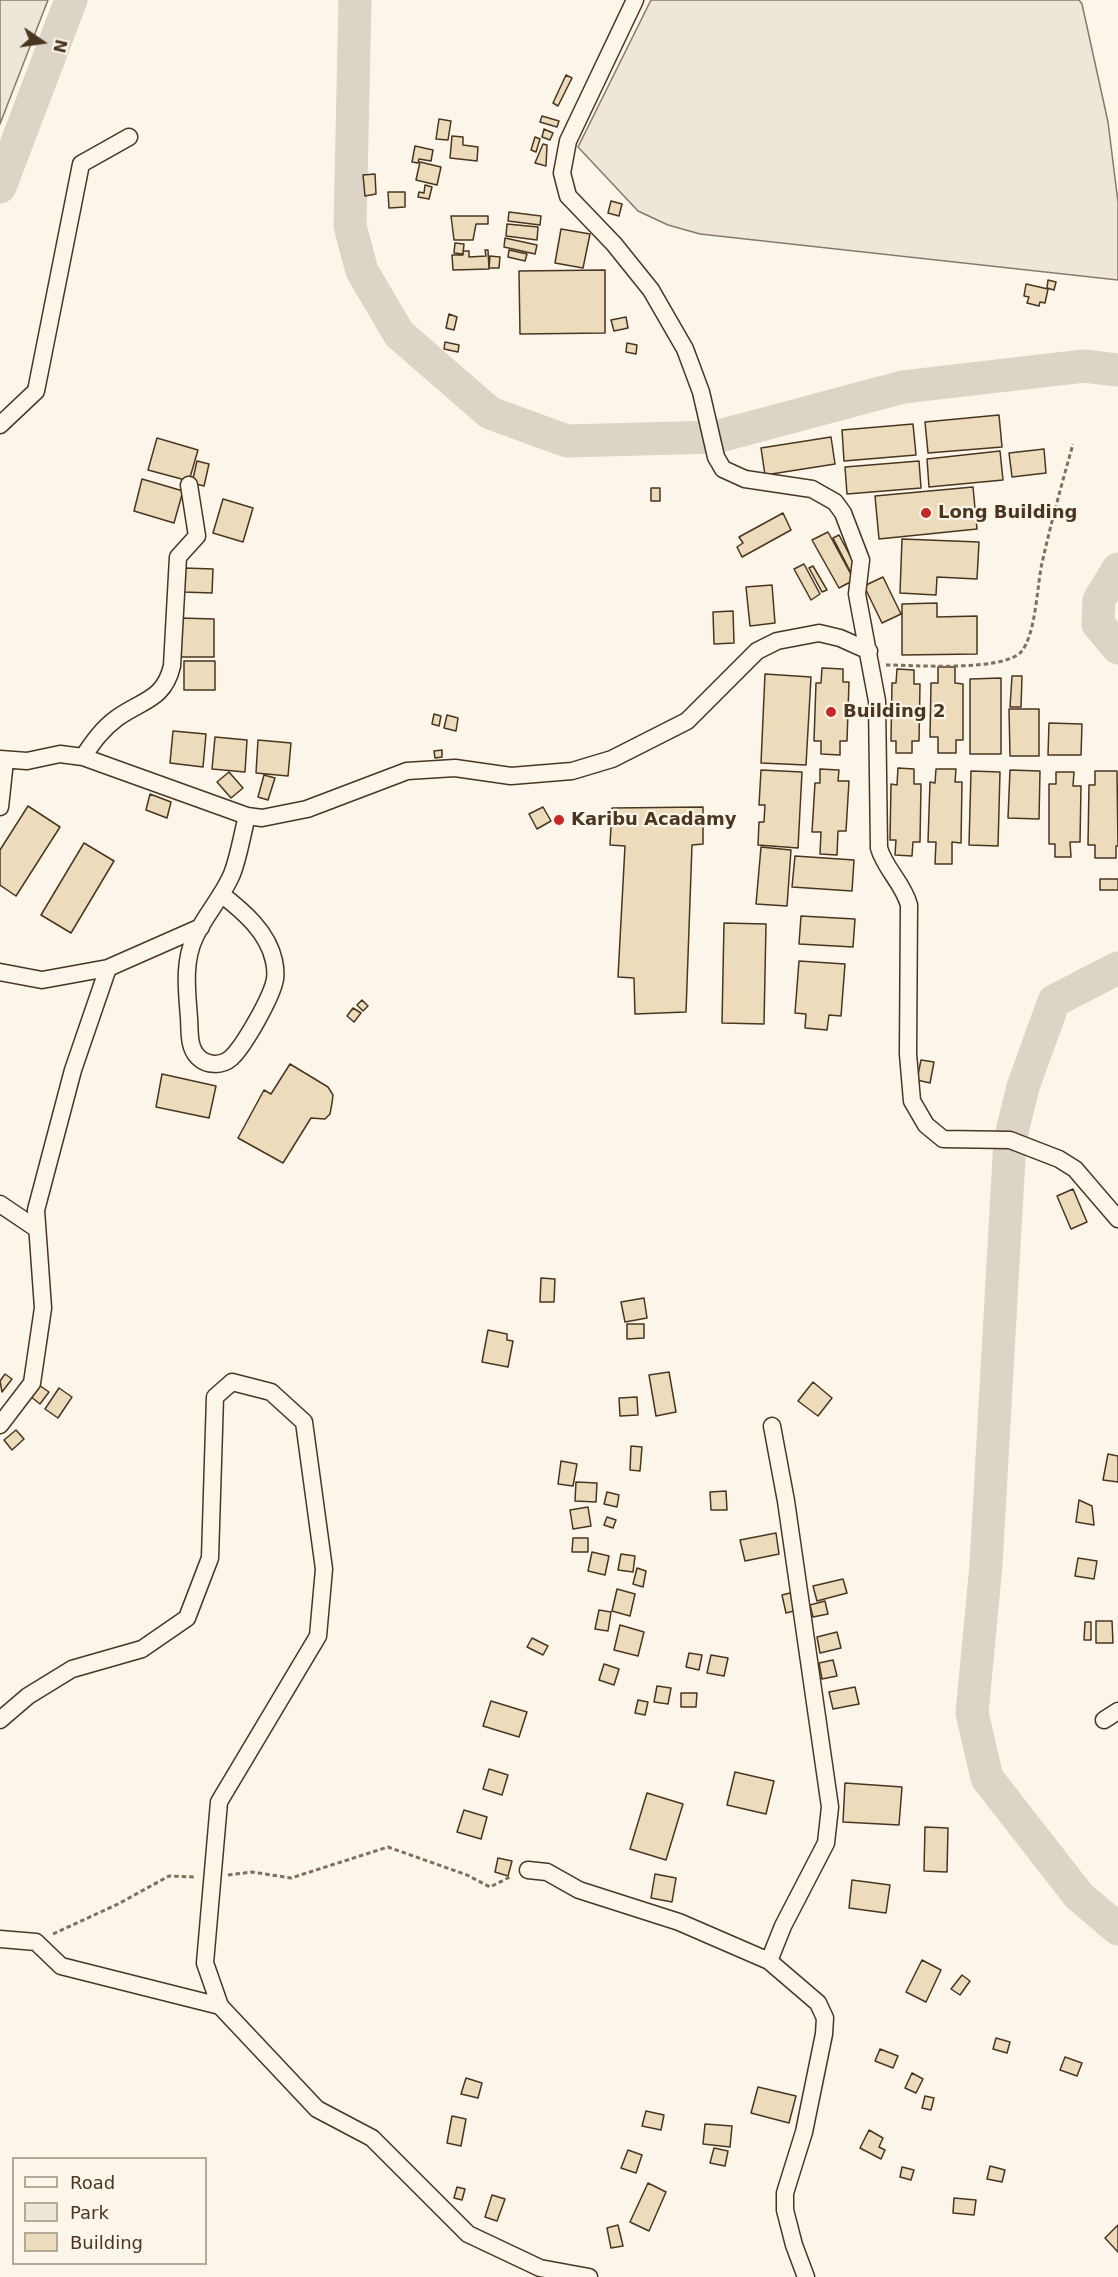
<!DOCTYPE html>
<style>
body{margin:0}
#map{position:relative;width:1118px;height:2277px;overflow:hidden;background:#fbf6e9;font-family:"DejaVu Sans",sans-serif}
canvas{display:block}
.legend{position:absolute;left:12px;top:2157px;width:195px;height:108px;box-sizing:border-box;background:#fbf6e9;border:2px solid #b4a999;margin:0;padding:8px 10px;list-style:none;font-size:18px;color:#4a3520}
.legend li{display:flex;align-items:center;gap:12px;height:30px}
.legend b{width:30px;border:2px solid #b4a999}
.north{position:absolute;left:12px;top:12px;width:60px;height:60px;-webkit-text-stroke:4px #fbf6e9;paint-order:stroke;rotate:103deg;font-size:16px;font-weight:700;line-height:24px;text-align:center;color:#4a3520}
.north::after{content:'';display:block;margin:auto;width:21px;height:27px;background:#4a3520;clip-path:polygon(50% 0,100% 100%,50% 72%,0 100%)}
</style>
<div id="map">
<canvas width="1118" height="2277"></canvas>
<ul class="legend">
<li><b style="height:8px;background:#fbf6e9"></b>Road</li>
<li><b style="height:16px;background:#ede6d9"></b>Park</li>
<li><b style="height:16px;background:#ecdcbc"></b>Building</li>
</ul>
<div class="north">N</div>
</div>
<script>
const g = document.querySelector('canvas').getContext('2d');
g.lineJoin = 'round';
function paint(path, color) { g.fillStyle = color; g.fill(path, 'evenodd'); }
function strokePath(path, color, width, dash) { g.strokeStyle = color; g.lineWidth = width; g.lineCap = dash ? 'butt' : 'round'; g.setLineDash(dash || []); g.stroke(path); }
function write(font, color, halo, rows, align = 'center') {
  g.font = font + ' "DejaVu Sans",sans-serif'; g.lineWidth = 4.5; g.setLineDash([]); g.textBaseline = 'middle'; g.strokeStyle = halo; g.fillStyle = color; for (const [text, x, y, turn = 0] of rows) {
    g.save(); g.translate(x, y); g.rotate((+turn || 0) * Math.PI / 180); g.textAlign = isNaN(turn) ? turn : align; if (halo) g.strokeText(text, 0, 0); g.fillText(text, 0, 0); g.restore();
  }
}
const green = new Path2D(`
 M0,0H48L0,124Z
 M651,0H1079L1082,4L1108,122L1118,202V280L700,234L668,225L638,211L578,147Z`);
paint(green, '#ede6d9');
strokePath(green, '#887966', 1.5);
strokePath(new Path2D(`
 M355,0L350,226L362,271L399,334L490,413L567,441L716,437L903,387L1084,366L1118,370
 M0,187L71,0
 M1118,569L1099,600L1098,624L1118,648
 M1118,968L1054,1001L1023,1087L1010,1140L986,1565L972,1713L987,1778L1079,1896L1118,1929`), '#dcd4c6', 33);
const building = new Path2D(`
 M566,75L572,78L558,106L553,103Z
 M542,116L559,121L557,127L540,122Z
 M439,119L451,121L448,140L436,139Z
 M544,129L553,133L550,140L542,137Z
 M452,136L463,137V145L478,147L477,161L450,158Z
 M535,137L540,139L536,152L531,150Z
 M543,144L547,145L546,166L535,163Z
 M415,146L433,150L431,161L419,159L418,163L412,162Z
 M420,162L441,167L437,185L416,180Z
 M375,174L376,194L365,196L363,175Z
 M425,185L432,187L429,199L418,197L419,192L424,193Z
 M388,192H405V207L389,208Z
 M611,201L622,204L619,216L608,213Z
 M509,212L541,216L540,225L508,221Z
 M451,216H488V224H476L473,240H454Z
 M507,224L538,227L537,240L506,236Z
 M561,229L590,234L583,268L555,263Z
 M505,238L537,245L535,254L504,247Z
 M455,243L464,244L463,254L454,253Z
 M485,250H488L489,269L453,270L452,255H463V251H469V257L486,256Z
 M509,250L527,254L525,261L508,257Z
 M490,256L500,257L499,268H489Z
 M605,270V333L520,334L519,271Z
 M1048,280L1056,282L1054,290L1047,288Z
 M1026,284L1048,289L1045,303L1040,302L1039,306L1027,303L1029,297L1024,296Z
 M449,314L457,317L454,330L446,328Z
 M626,317L628,328L614,331L611,320Z
 M445,342L459,345L458,352L444,349Z
 M627,343L637,345L636,354L626,352Z
 M999,415L1002,447L928,453L925,422Z
 M913,424L916,455L844,461L842,430Z
 M831,437L835,464L765,475L761,448Z
 M157,438L198,450L189,481L148,470Z
 M1044,449L1046,473L1012,477L1009,453Z
 M1000,451L1003,480L929,487L927,459Z
 M197,461L209,464L204,486L192,483Z
 M919,461L921,488L847,494L845,467Z
 M142,479L183,491L174,523L134,511Z
 M973,487L977,529L879,539L875,496Z
 M651,488H660V501H651Z
 M223,499L253,508L243,542L213,533Z
 M783,513L791,530L742,557L737,547L743,543L739,537Z
 M828,532L854,580L839,588L812,540Z
 M839,535L856,567L850,571L833,538Z
 M902,539L979,542L977,579L937,577L936,595L900,593Z
 M804,564L820,594L811,600L794,569Z
 M813,566L827,590L822,592L809,568Z
 M184,568L213,569L212,593L183,592Z
 M883,577L901,614L882,623L864,586Z
 M772,585L775,623L750,626L746,587Z
 M937,603V617L977,616V654L902,655V604Z
 M733,611L734,643L714,644L713,612Z
 M180,618L214,619V657H180Z
 M184,661H215V690H184Z
 M938,667H955V683L963,684V740H956V753H938V737H930L931,683H938Z
 M822,668L843,669V682H849L847,741H840V755L821,754V741H814L816,683H821Z
 M897,669L914,670V684H920L919,741H912V753H896V741H891L892,683H896Z
 M765,674L811,677L806,765L761,763Z
 M1012,676H1022L1021,707H1010Z
 M1001,678V754H970V679Z
 M1009,709H1039V756H1010Z
 M434,714L441,716L439,726L432,724Z
 M447,715L458,718L456,731L444,728Z
 M1049,723L1082,724L1081,755H1048Z
 M173,731L206,734L203,767L170,763Z
 M215,737L247,740L245,772L212,769Z
 M258,740L291,743L288,776L256,773Z
 M442,750V757L435,758L434,751Z
 M898,768L914,769V784H921L920,842H913L912,856L895,855L896,840H890L891,784L897,785Z
 M820,769L839,770L838,781H849L846,831H838L837,855L820,854L821,832H812L815,783H820Z
 M936,769H956L955,782H962L961,843L952,842V864H935L936,842H928L930,782L935,783Z
 M761,770L802,772L798,848L758,845L759,822H764L765,805H759Z
 M1010,770L1040,771L1039,819L1008,818Z
 M971,771L1000,772L998,846L969,845Z
 M1095,771H1117L1118,846H1116V858H1095V845H1088L1089,785H1095Z
 M229,772L243,788L231,798L217,782Z
 M1056,772H1074L1073,786H1081L1080,842H1070L1071,857H1055V844H1049V784H1056Z
 M264,775L275,778L268,800L258,797Z
 M150,794L171,802L167,818L146,810Z
 M28,806L60,827L16,896L0,885V850Z
 M543,807L551,821L537,829L529,814Z
 M703,807V844L692,845L686,1012L635,1014L634,978L618,977L625,846L610,845L612,808Z
 M84,843L114,861L71,933L41,915Z
 M761,847L791,850L787,906L756,904Z
 M795,856L854,860L852,891L792,887Z
 M1100,879H1118V890H1100Z
 M801,916L855,919L853,947L799,944Z
 M724,923L766,924L764,1024L722,1023Z
 M799,961L845,964L841,1016L829,1015L827,1030L805,1028L806,1014L795,1013Z
 M362,1000L368,1006L363,1011L357,1005Z
 M353,1008L361,1013L354,1022L347,1016Z
 M921,1060L934,1062L930,1083L917,1080Z
 M290,1064L328,1087L333,1095L332,1103L330,1114L325,1119L311,1118L283,1163L238,1138L264,1090L271,1094Z
 M162,1074L216,1086L209,1118L156,1107Z
 M1073,1189L1087,1222L1071,1229L1057,1196Z
 M541,1278L555,1279L554,1302H540Z
 M644,1298L647,1318L625,1322L621,1302Z
 M627,1324H644V1338L627,1339Z
 M488,1330L507,1334V1340L513,1341L508,1367L482,1362Z
 M669,1372L676,1412L656,1416L649,1375Z
 M5,1374L12,1379L2,1392L0,1381Z
 M813,1382L832,1398L818,1416L798,1401Z
 M39,1385L49,1392L40,1404L30,1396Z
 M59,1388L72,1397L58,1418L45,1409Z
 M637,1397L638,1415L620,1416L619,1398Z
 M16,1430L24,1439L12,1450L4,1440Z
 M631,1446L642,1447L640,1471L630,1470Z
 M1108,1454L1118,1456V1482L1103,1480Z
 M561,1461L577,1464L573,1486L558,1484Z
 M576,1482L597,1483L596,1502L575,1501Z
 M726,1491L727,1510H711L710,1492Z
 M607,1492L619,1495L617,1507L604,1504Z
 M1079,1500L1092,1506L1094,1525L1076,1522Z
 M588,1507L591,1526L573,1529L570,1510Z
 M607,1517L616,1520L613,1528L604,1525Z
 M776,1533L779,1554L745,1561L740,1540Z
 M573,1538H588V1552H572Z
 M592,1552L609,1556L605,1575L588,1571Z
 M621,1554L635,1556L633,1572L618,1570Z
 M1078,1558L1097,1561L1094,1579L1075,1576Z
 M637,1568L646,1571L643,1587L633,1584Z
 M843,1579L847,1593L817,1601L813,1586Z
 M617,1589L635,1594L630,1616L612,1611Z
 M794,1592L798,1610L786,1613L782,1595Z
 M825,1601L828,1614L813,1617L810,1605Z
 M599,1610L611,1612L608,1631L595,1629Z
 M1096,1621H1112L1113,1643H1096Z
 M1085,1622H1091V1640H1084Z
 M620,1625L644,1632L638,1656L614,1650Z
 M837,1632L841,1648L820,1653L817,1637Z
 M532,1638L548,1646L543,1655L527,1647Z
 M689,1653L702,1655L699,1670L686,1667Z
 M711,1655L728,1658L724,1676L707,1673Z
 M833,1660L837,1676L822,1679L819,1663Z
 M604,1664L619,1669L614,1685L599,1680Z
 M657,1686L671,1688L668,1704L654,1702Z
 M855,1687L859,1704L833,1709L829,1692Z
 M681,1693H697L696,1707H681Z
 M638,1700L648,1702L645,1715L635,1713Z
 M491,1701L527,1712L519,1737L483,1726Z
 M489,1769L508,1775L502,1795L483,1789Z
 M735,1772L774,1781L766,1814L727,1805Z
 M845,1783L902,1787L899,1825L843,1822Z
 M647,1793L683,1804L666,1860L630,1849Z
 M464,1810L487,1817L481,1839L457,1832Z
 M925,1827L948,1828L947,1872L924,1871Z
 M498,1858L512,1861L508,1876L495,1872Z
 M655,1874L676,1878L672,1902L651,1898Z
 M852,1880L890,1885L886,1913L849,1908Z
 M922,1960L941,1970L926,2002L906,1992Z
 M962,1975L970,1981L960,1995L951,1989Z
 M996,2038L1010,2042L1007,2053L993,2049Z
 M880,2049L898,2056L893,2068L875,2061Z
 M1065,2057L1082,2063L1077,2076L1060,2070Z
 M912,2073L923,2079L916,2093L905,2088Z
 M466,2078L482,2083L478,2098L461,2094Z
 M758,2087L796,2096L789,2123L751,2113Z
 M925,2096L934,2098L931,2110L922,2108Z
 M646,2111L664,2115L661,2130L642,2126Z
 M452,2116L466,2119L461,2146L447,2143Z
 M705,2124L732,2126L730,2147L703,2144Z
 M869,2130L883,2138L879,2147L885,2150L881,2159L860,2148Z
 M714,2148L728,2151L725,2166L710,2163Z
 M628,2150L642,2155L636,2173L621,2168Z
 M990,2166L1005,2170L1002,2182L987,2179Z
 M902,2167L914,2170L911,2180L900,2177Z
 M648,2183L666,2192L649,2231L630,2222Z
 M457,2187L465,2189L462,2200L454,2198Z
 M492,2195L505,2199L497,2221L485,2217Z
 M954,2198L976,2200L974,2215L953,2213Z
 M618,2225L623,2246L611,2248L607,2228Z
 M1118,2225V2252L1105,2238Z`);
paint(building, '#ecdcbc');
strokePath(building, '#4a3520', 1.5);
const street = new Path2D(`
 M635,0L568,141L562,173L568,196L614,244L651,290L685,349L701,392L716,457L723,469L745,479L812,489L835,502L843,513L861,560L857,594L877,701L879,848C885,869 903,883 909,905L908,1054L912,1101L926,1125L943,1139L1010,1140L1059,1159L1075,1169L1118,1219
 M0,425L36,391L81,164L129,137
 M83,757C93,742 102,729 117,718C142,700 164,700 172,666L178,557L197,536L189,485
 M0,759L27,761L60,754L83,757L247,816L262,818L307,809L407,771L455,768L511,776L572,771L612,759L687,721L757,651L777,641L819,633L840,638L869,651
 M0,807L5,761
 M221,894C243,911 268,932 274,961C275,966 276,973 275,979C272,997 244,1046 231,1058C222,1066 207,1066 198,1057C188,1047 190,1031 189,1018C187,991 183,962 195,937C205,915 223,896 232,874C239,856 242,835 247,816
 M0,972L42,980L108,968
 M0,1204L37,1229
 M0,1425L32,1383L43,1308L36,1210L73,1070L108,968L201,927
 M0,1720L28,1696L72,1669L142,1649L187,1618L210,1558L215,1397L232,1382L271,1392L304,1422L324,1569L318,1636L219,1802L205,1963L220,2006L317,2109L372,2138L468,2234L540,2268L589,2277
 M1104,1720L1118,1711
 M528,1870L547,1872L579,1890L679,1922L769,1961L818,2003L825,2018L824,2034L804,2132L785,2193V2210L794,2245L806,2277
 M0,1939L36,1942L61,1966L220,2006
 M769,1961L783,1926L826,1843L830,1807L786,1501L772,1426`);
strokePath(street, '#4a3520', 19);
strokePath(new Path2D(`
 M886,665C914,665 1002,672 1021,652C1036,635 1037,585 1042,563C1051,523 1062,483 1073,444
 M228,1875L252,1872L291,1878L388,1847L467,1875L490,1887L512,1876
 M53,1934L118,1904L169,1876L195,1877`), '#7f6f5c', 3, [4.5, 3]);
strokePath(street, '#fbf6e9', 16);
for (const [x, y, r, color] of [
 [926,513,6,"#c62828"],
 [831,712,6,"#c62828"],
 [559,820,6,"#c62828"]
]) { const dot = new Path2D(); dot.arc(x, y, r, 0, 2 * Math.PI); g.fillStyle = color; g.fill(dot); strokePath(dot, '#fbf6e9', 2); }
write('bold 18px', '#4a3520', '#fbf6e9', [
 ["Long Building",938,513],
 ["Building 2",843,712],
 ["Karibu Acadamy",571,820]
], 'left');
</script>
